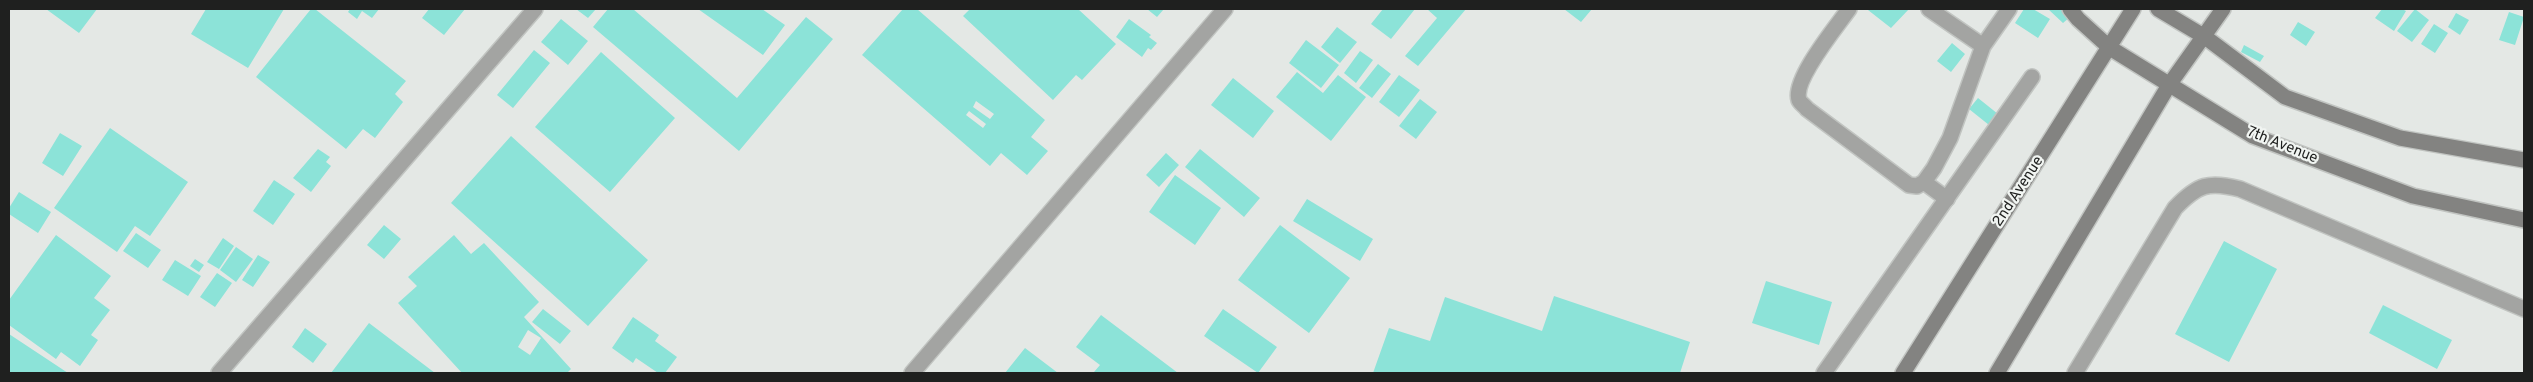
<!DOCTYPE html>
<style>
body{margin:0}
#map{position:relative;width:2533px;height:382px;overflow:hidden;background:#e4e8e5;font-family:Overpass,sans-serif}
canvas{display:block}
.frame{position:absolute;inset:0;border:10px solid #1f201f;pointer-events:none}
</style>
<div id="map">
<canvas width="2533" height="382"></canvas>
<div class="frame"></div>
</div>
<script>
const g = document.querySelector('canvas').getContext('2d');
g.lineJoin = 'round';
function paint(path, color) { g.fillStyle = color; g.fill(path, 'evenodd'); }
function strokePath(path, color, width, dash) { g.strokeStyle = color; g.lineWidth = width; g.lineCap = dash ? 'butt' : 'round'; g.setLineDash(dash || []); g.stroke(path); }
function write(font, color, halo, rows, align = 'center') {
  g.font = font + ' Overpass,sans-serif'; g.lineWidth = 4.5; g.setLineDash([]); g.textBaseline = 'middle'; g.strokeStyle = halo; g.fillStyle = color; for (const [text, x, y, turn = 0] of rows) {
    g.save(); g.translate(x, y); g.rotate((+turn || 0) * Math.PI / 180); g.textAlign = isNaN(turn) ? turn : align; if (halo) g.strokeText(text, 0, 0); g.fillText(text, 0, 0); g.restore();
  }
}
paint(new Path2D(`
 M46,9H97L79,33Z
 M206,9H284L248,68L191,34Z
 M311,9H315L406,81L395,94L403,102L375,138L363,129L346,149L256,77Z
 M350,9H379L372,18L362,11L357,19L348,12Z
 M429,9H465L444,35L422,18Z
 M576,9H596L588,18Z
 M608,9H633L737,98L806,17L833,39L739,151L593,27Z
 M698,9H762L785,25L763,55Z
 M903,9H917L1045,120L1031,137L1048,151L1027,175L1001,153L990,166L862,55ZM976,101L994,114L990,119L973,107ZM969,111L986,124L983,128L966,115Z
 M970,9H1078L1116,44L1082,80L1076,75L1053,100L963,16Z
 M1147,9H1164L1157,17Z
 M1383,9H1415L1391,39L1371,24Z
 M1427,9H1466L1418,66L1405,56L1437,18Z
 M1564,9H1592L1581,22Z
 M1870,9H1909L1891,28L1868,10Z
 M2024,9H2033L2050,19L2038,38L2015,23Z
 M2048,9H2061L2070,17L2063,23Z
 M2382,9H2402L2406,11L2394,31L2375,18Z
 M2415,9L2429,20L2412,42L2397,31Z
 M2509,12L2524,17L2515,45L2499,40Z
 M2456,13L2469,20L2460,35L2448,27Z
 M561,19L588,41L568,65L541,42Z
 M1129,19L1151,35L1149,37L1157,43L1151,50L1148,48L1142,57L1116,37Z
 M2298,22L2315,32L2306,46L2290,35Z
 M2434,24L2448,33L2435,53L2421,44Z
 M1337,27L1357,42L1340,63L1321,47Z
 M1306,40L1339,65L1321,88L1289,63Z
 M1952,43L1965,54L1951,72L1937,61Z
 M2244,45L2264,56L2260,62L2241,52Z
 M534,50L550,63L513,108L497,95Z
 M1360,51L1373,60L1356,83L1344,73Z
 M601,52L675,118L610,192L535,127Z
 M1378,64L1391,74L1372,98L1359,88Z
 M1297,72L1323,93L1338,75L1366,97L1331,141L1276,97Z
 M1399,75L1420,90L1399,117L1379,102Z
 M1233,78L1274,111L1253,138L1211,105Z
 M1978,98L1998,114L1989,125L1969,109Z
 M1420,99L1437,112L1416,139L1399,126Z
 M110,128L188,182L150,236L135,226L117,252L54,208Z
 M60,133L82,146L63,176L42,163Z
 M511,136L648,260L588,326L451,203Z
 M318,149L330,157L326,162L331,166L311,192L293,178Z
 M1200,149L1260,198L1244,217L1185,167Z
 M1166,153L1179,165L1159,187L1146,175Z
 M1175,175L1221,208L1195,245L1149,212Z
 M274,180L295,194L273,225L253,211Z
 M19,192L51,212L38,233L9,214V208Z
 M1307,199L1373,239L1360,261L1293,221Z
 M384,225L401,239L384,259L367,245Z
 M1280,225L1350,278L1309,333L1238,280Z
 M136,233L161,250L148,268L123,251Z
 M56,235L111,276L94,298L110,310L91,335L98,340L80,366L61,352L56,359L9,325V300Z
 M454,235L471,254L484,243L539,302L524,317L571,369L567,373H462L398,303L417,286L408,277ZM528,330L541,338L530,355L518,347Z
 M223,238L234,246L219,269L207,262Z
 M2224,241L2277,269L2229,362L2175,334Z
 M236,247L253,259L236,282L220,270Z
 M258,255L270,262L253,287L242,280Z
 M195,259L204,265L199,272L190,266Z
 M175,260L201,276L188,296L162,280Z
 M217,273L232,283L215,307L200,297Z
 M1766,281L1832,302L1819,345L1752,323Z
 M1554,296L1690,342L1680,373H1373L1389,328L1430,341L1445,297L1542,331Z
 M2383,305L2452,340L2437,369L2369,333Z
 M543,309L571,331L560,344L532,322Z
 M1223,309L1277,347L1258,373L1204,336Z
 M1101,315L1178,373H1096L1094,372L1100,365L1076,347Z
 M633,317L659,335L655,341L677,357L665,373H658L636,358L633,363L612,348Z
 M369,323L435,373H331Z
 M305,328L327,344L313,363L292,347Z
 M9,334L68,373H9Z
 M1025,348L1058,373H1005Z`), '#8ce3d8');
const lane = new Path2D(`
 M1849,9C1837,26 1792,80 1799,100C1800,103 1805,106 1807,109L1909,185L1917,186L1924,182L1934,168L1950,138L1983,46L2009,9
 M1929,9L1983,46
 M1924,182L1947,199
 M2075,373L2175,208C2198,184 2209,181 2240,189L2524,309`);
const street = new Path2D(`
 M219,373L535,9
 M912,373L1225,9
 M1824,373L2032,77`);
const secondary = new Path2D(`
 M2070,9L2078,19L2110,48L2253,136L2413,196L2524,220
 M2158,9L2205,37L2285,97L2400,138L2524,160
 M1903,373L2133,9
 M1997,373L2169,85L2223,9`);
strokePath(lane, '#c1c4c1', 18);
strokePath(street, '#c1c4c1', 18);
strokePath(secondary, '#c1c4c1', 18);
strokePath(lane, '#a3a4a2', 15);
strokePath(street, '#a3a4a2', 15);
strokePath(secondary, '#838381', 15);
write('15px', '#1f201f', '#f1f5f2', [
 ["7th Avenue",2282,146,22],
 ["2nd Avenue",2019,192,-57]
]);
</script>
